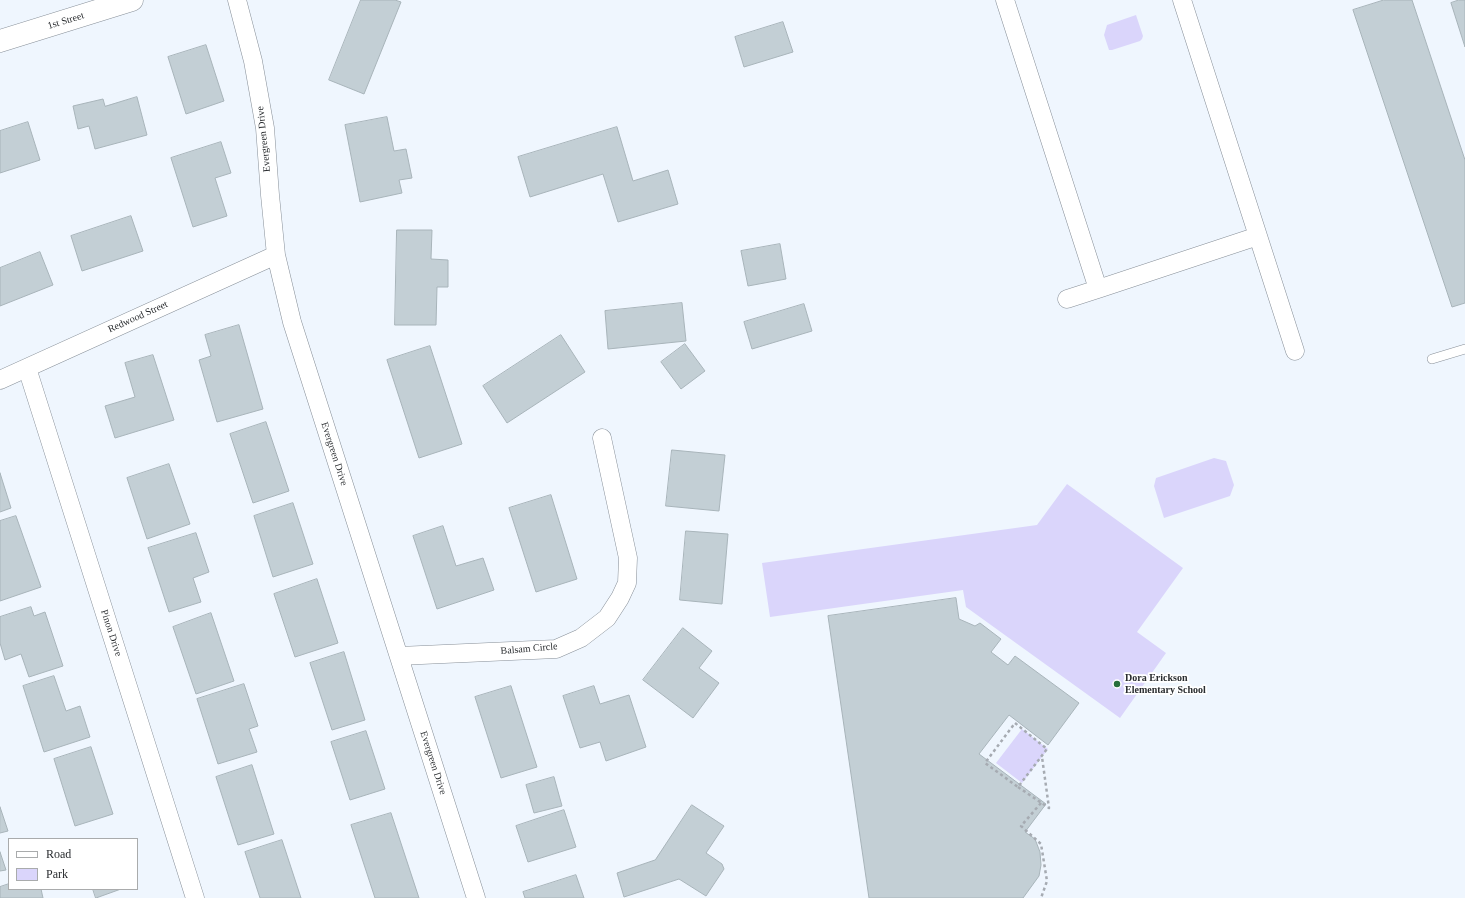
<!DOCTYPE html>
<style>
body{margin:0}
#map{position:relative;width:1465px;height:898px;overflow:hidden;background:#eff6fe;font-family:Georgia,serif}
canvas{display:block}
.legend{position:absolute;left:8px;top:838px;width:130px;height:52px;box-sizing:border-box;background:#fff;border:1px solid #a9abac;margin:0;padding:5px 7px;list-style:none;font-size:12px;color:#292c2f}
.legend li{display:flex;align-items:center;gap:8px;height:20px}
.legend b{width:20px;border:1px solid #a9abac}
</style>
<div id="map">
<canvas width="1465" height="898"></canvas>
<ul class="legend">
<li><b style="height:5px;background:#fff"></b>Road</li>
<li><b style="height:11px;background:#dad5fb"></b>Park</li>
</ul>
</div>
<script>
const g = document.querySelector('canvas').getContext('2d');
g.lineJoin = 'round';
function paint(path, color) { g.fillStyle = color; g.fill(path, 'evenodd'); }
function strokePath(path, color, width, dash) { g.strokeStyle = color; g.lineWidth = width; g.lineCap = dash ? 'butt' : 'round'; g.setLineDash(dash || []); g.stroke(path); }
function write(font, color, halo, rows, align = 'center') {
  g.font = font + ' Georgia,serif'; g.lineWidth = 3.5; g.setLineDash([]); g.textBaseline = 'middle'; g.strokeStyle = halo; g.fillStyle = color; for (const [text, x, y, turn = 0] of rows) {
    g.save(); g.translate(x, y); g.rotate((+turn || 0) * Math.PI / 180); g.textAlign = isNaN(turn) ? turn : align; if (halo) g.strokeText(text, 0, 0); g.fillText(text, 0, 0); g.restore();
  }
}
paint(new Path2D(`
 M1136,15L1143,36L1142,39L1140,41L1112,50H1109L1104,35L1107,25Z
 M1214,458L1226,461L1234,485L1230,496L1164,518L1154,486L1156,478Z
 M1067,484L1183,568L1137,632L1166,653L1120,718L966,607L963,590L770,617L762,563L1037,525Z
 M1022,729L1048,749L1022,783L996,763Z`), '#dad5fb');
const building = new Path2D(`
 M361,0H395L401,2L364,94L329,80Z
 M1384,0H1412L1465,160V303L1452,307L1353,10Z
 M1459,0H1465V47L1451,3Z
 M783,22L793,52L744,67L735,37Z
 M206,45L224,101L186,114L168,57Z
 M137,97L147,135L95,149L89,126L78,129L73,106L103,99L105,106Z
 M387,117L394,151L406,149L412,178L399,180L402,193L360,202L345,125Z
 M28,122L40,160L0,173V131Z
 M617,127L633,181L668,170L678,204L618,222L603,174L530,197L518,157Z
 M221,142L231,173L215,178L227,216L193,227L171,158Z
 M131,216L143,251L82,271L71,236Z
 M397,230H432L431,259L448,260V287H437L436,325H395Z
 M780,244L786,279L748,286L741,251Z
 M40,252L53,285L0,306V268Z
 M682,303L686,341L608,349L605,311Z
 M804,304L812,331L752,349L744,322Z
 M239,325L263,409L217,422L199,360L211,356L205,335Z
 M561,335L585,372L507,423L483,386Z
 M685,344L705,371L681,389L661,362Z
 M430,346L462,444L419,458L387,360Z
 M153,355L174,420L115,438L105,406L135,397L125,363Z
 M266,422L289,491L253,503L230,434Z
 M672,450L725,455L719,511L666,506Z
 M169,464L190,524L147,539L127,478Z
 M0,473L11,508L0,512Z
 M551,495L577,579L536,592L509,508Z
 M293,503L313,564L273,577L254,516Z
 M16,516L41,587L0,601V521Z
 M443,526L456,566L483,558L494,590L437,609L413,536Z
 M686,531L728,534L722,604L680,600Z
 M196,533L209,572L193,578L201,602L169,612L148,548Z
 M317,579L338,643L295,657L274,594Z
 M956,598L959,619L975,626L980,623L1001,639L991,652L1008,665L1015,656L1079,703L1048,745L1009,715L979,754L1046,804L1025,832L1035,839L1040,852L1041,865L1039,876L1023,898H869L828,616Z
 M31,607L34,616L45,612L63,666L29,677L21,654L5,660L0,643V617Z
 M211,613L234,681L196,694L173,627Z
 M683,628L712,651L699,668L719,683L693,718L643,680Z
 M344,652L365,720L332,730L310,663Z
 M54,676L66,711L80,706L90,737L44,752L23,686Z
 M244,684L258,726L249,729L257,752L218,764L197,699Z
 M511,686L537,767L501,778L475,697Z
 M594,686L600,704L629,695L646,747L606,761L600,742L580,748L563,696Z
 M366,731L385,789L350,800L331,742Z
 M91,747L113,814L75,826L54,759Z
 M252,765L274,834L238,845L216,777Z
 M554,777L562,806L534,813L526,785Z
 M692,805L724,826L706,853L722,864L724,869L706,896L679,879L624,897L617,873L655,860Z
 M0,807L8,831L0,833Z
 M564,810L576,847L528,862L516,826Z
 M391,813L419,898H375L351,825Z
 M282,840L301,898H260L245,852Z
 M0,852L6,870L0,871Z
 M576,875L584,898H525L523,892Z
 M9,884V889H41L43,898H0V887Z
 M93,889H121L96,898Z`);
paint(building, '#c3cfd5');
strokePath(building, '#a8b4ba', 1);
const service = new Path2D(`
 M1432,359L1465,349`);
const minor = new Path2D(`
 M237,0L253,61L265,128L270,195L276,255L292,322L476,898
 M1005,0L1098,289L1258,236
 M1182,0L1295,351
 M1067,299L1098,289
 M27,368L195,898
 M0,380L276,255
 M399,656L556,649L581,638L607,618L620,598L627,583L628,558L602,438`);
const secondary = new Path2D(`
 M0,41L132,0`);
strokePath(service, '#878f98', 10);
strokePath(minor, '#878f98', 19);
strokePath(secondary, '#878f98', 23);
strokePath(new Path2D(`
 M1015,723L1047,749L1018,787L985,763Z
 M1018,787L1049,808L1042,757
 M1041,803L1021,826L1041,844L1047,881L1041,898`), '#a6abb2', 2.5, [3, 3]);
strokePath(service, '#fff', 9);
strokePath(minor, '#fff', 18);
strokePath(secondary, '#fff', 22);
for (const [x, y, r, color] of [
 [1117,684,4,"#276f3b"]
]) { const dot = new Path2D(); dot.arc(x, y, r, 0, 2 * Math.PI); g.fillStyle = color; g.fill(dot); strokePath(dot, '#fff', 1.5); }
write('10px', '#292c2f', '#fff', [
 ["1st Street",66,21,-17],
 ["Evergreen Drive",264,139,-96],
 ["Redwood Street",138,317,-24],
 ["Evergreen Drive",334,454,72],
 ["Pinon Drive",111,633,72],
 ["Balsam Circle",529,649,-5],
 ["Evergreen Drive",433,763,72]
]);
write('bold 10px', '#292c2f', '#fff', [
 ["Dora Erickson",1125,678],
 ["Elementary School",1125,690]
], 'left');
</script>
